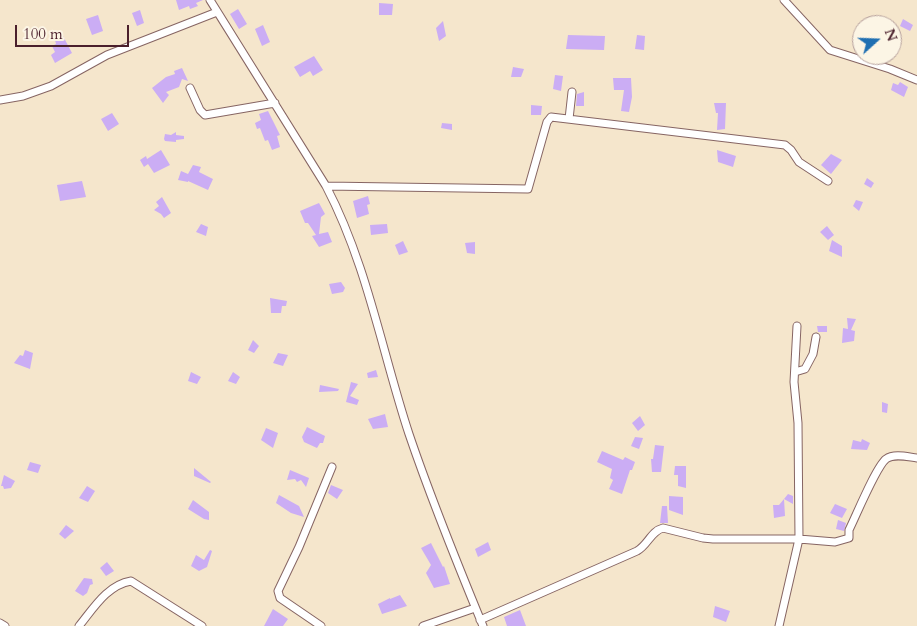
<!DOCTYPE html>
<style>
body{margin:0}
#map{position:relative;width:917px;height:626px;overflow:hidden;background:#f5e6cc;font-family:Cardo,serif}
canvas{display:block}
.north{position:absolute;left:852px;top:15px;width:50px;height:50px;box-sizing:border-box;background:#fcf5e5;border:1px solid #b59f9b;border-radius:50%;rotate:70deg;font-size:14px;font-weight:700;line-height:20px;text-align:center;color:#4a1f2b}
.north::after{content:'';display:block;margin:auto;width:18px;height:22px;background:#1f6fb2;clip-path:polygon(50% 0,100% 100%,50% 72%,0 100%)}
.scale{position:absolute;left:15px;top:25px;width:114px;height:22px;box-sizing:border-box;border:2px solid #4a1f2b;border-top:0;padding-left:6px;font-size:15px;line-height:18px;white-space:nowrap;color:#4a1f2b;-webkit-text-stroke:4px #fcf5e5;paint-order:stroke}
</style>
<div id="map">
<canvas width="917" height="626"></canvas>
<div class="north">N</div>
<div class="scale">100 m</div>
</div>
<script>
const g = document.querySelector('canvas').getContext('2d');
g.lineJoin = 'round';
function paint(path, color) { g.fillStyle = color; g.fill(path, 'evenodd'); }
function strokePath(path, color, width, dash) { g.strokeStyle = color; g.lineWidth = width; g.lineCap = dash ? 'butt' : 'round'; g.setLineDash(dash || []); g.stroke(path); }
paint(new Path2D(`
 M176,0H203L196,3L198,6L190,9L189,6L179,10Z
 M379,3L393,4L392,15H379Z
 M238,9L247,24L239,29L230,14Z
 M140,10L144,23L137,26L132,13Z
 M98,15L103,31L92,35L86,19Z
 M903,19L913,25L910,31L900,26Z
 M443,21L446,36L439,41L436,28Z
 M263,25L270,42L262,46L255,29Z
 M568,35L605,36L604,50L566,49Z
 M637,35L645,36L644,50L635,49Z
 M63,36L72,53L55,63L51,55L55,52L52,46L56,44L55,40Z
 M314,56L323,70L313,76L310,71L300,77L294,67Z
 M513,67L524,69L521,77H511Z
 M182,68L188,81L182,79L179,87L166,92L169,95L163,103L152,88L166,77L175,74L174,71Z
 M555,75L563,76L561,91L553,89Z
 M613,78H631L632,97L629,112L621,111L624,90H614Z
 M900,82L908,87L904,97L891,90L893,83L898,85Z
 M584,92V106H576L577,94Z
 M714,103H726L725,129L717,130L718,113H716Z
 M531,105L542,106L541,115H531Z
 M268,111L280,135L277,136L280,147L272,150L268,140L265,141L260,128L257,129L255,123L261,120L259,114Z
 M112,113L119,124L108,131L101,119Z
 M442,123L452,124V130L441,128Z
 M176,132V135L184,136V139L176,140V142L165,141L164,139L165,134L171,135Z
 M161,150L170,165L154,173L148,164L144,167L140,160L146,156L147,159Z
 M717,150L736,156L733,167L718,162Z
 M831,154L842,160L831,174L821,165Z
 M193,165L201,167L199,172L213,179L208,190L188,181V182L178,180L181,171L188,174Z
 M867,178L874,183L871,188L864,184Z
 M82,181L86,197L60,201L57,185Z
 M368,196L370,204L367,205L369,214L357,218L353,201Z
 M162,197L171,213L164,218L161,214L154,210L159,206L156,202Z
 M856,200L863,202L859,211L853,206Z
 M319,203L325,214L321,217L319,234L328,232L332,242L319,247L312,236L316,235L308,223H305L300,211Z
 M201,224L208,227L206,236L196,232Z
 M387,224L388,233L371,235L370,225Z
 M827,226L834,235L828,240L820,232Z
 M832,240L842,246V257L829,251Z
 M403,241L408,252L399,255L395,245Z
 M475,242V254L467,253L465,243Z
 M341,282L345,288L343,292L332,294L329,284Z
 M270,298L287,301L286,306H282L281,313H271Z
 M847,318L856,319L851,330L855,331L854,341L842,343L843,328L848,329Z
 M817,326H827V332H818Z
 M253,340L259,346L254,353L248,350Z
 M25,350L33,353L30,369L14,363L20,355L23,356Z
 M278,353L288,355L283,366L273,363Z
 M376,370L378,377L368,378L367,373Z
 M191,372L201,377L197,384L188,381Z
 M233,372L240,377L236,384L228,381Z
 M351,382L358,384L350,396L359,400L357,405L346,402Z
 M320,385L339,389L338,391L319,392Z
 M882,402L888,404L887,413L882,412Z
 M385,414L388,427L373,429L368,419Z
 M640,416L645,425L638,431L632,423Z
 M307,427L325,436L323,443H320L317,448L304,442L302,437Z
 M266,428L278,433L273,448L261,440Z
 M635,437L643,438L639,449L631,446Z
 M862,439L870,443L867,450L851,449L853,440L861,442Z
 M655,445L664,446L661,472H652L651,459H653Z
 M602,451L623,460L625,457L635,462L632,470H630L622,494L609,489L613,480L610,478L612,469L597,462Z
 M30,462L41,465L38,473L27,470Z
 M675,466H686V488L678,486V475H674Z
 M194,468L211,482L210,483L194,476Z
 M290,470L309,478L306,487L301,480L297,482L295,479L287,480Z
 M4,475L15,481L11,488L4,489L3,486H1Z
 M331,485L343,490L337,499L328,493Z
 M87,486L95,491L88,502L79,498Z
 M788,494L793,496V504L784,499Z
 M279,495L299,506L304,517L291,513L276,503Z
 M669,496L683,497V515L669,510Z
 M784,499L785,516L774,518L773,505H779Z
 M193,500L209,512V520L204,519L188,509Z
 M835,504L847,509L842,518L830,513Z
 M662,506H667L668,523H660Z
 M838,520L846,523L844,531L836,529Z
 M66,525L74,531L65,539L59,534Z
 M488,542L491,550L478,557L475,549Z
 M431,543L443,567L444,566L450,584L434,588L426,573L431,565L421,548Z
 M210,550L212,551L207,567L199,571L191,566L196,555L204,560Z
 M107,562L114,571L106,576L100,568Z
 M84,578L92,579L93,584L90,585L87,593L83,596L75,591Z
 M400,595L407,606L382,614L378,604L390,598V599Z
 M715,606L730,611L726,622L713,617Z
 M273,609L288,619L283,626H264Z
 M520,610L526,626H507L504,617Z`), '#cbadf4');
const street = new Path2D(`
 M210,0L326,186C367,264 382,352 409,434C431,499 457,563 483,626
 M784,0L830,50L890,69L917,80
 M190,88L200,110L205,115L275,103
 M0,100L23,96L51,86L107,55L217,12
 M569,119L572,92
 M326,186L528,189L547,122L551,117L785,145L791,150L799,162L828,181
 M795,372L805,369L813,354L816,337
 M480,620L637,551C648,545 651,531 663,528L703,538L713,539H799L835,542L849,538V530C856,516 876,467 886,459C894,453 908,457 917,458
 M0,623L5,626
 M79,626C93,609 107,585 131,581L202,626
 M321,626L280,598L278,591L299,547L332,467
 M423,626L475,608
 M779,626L799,539L798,423L794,382L797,326`);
strokePath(street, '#866563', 9);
strokePath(street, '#fff', 7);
</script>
